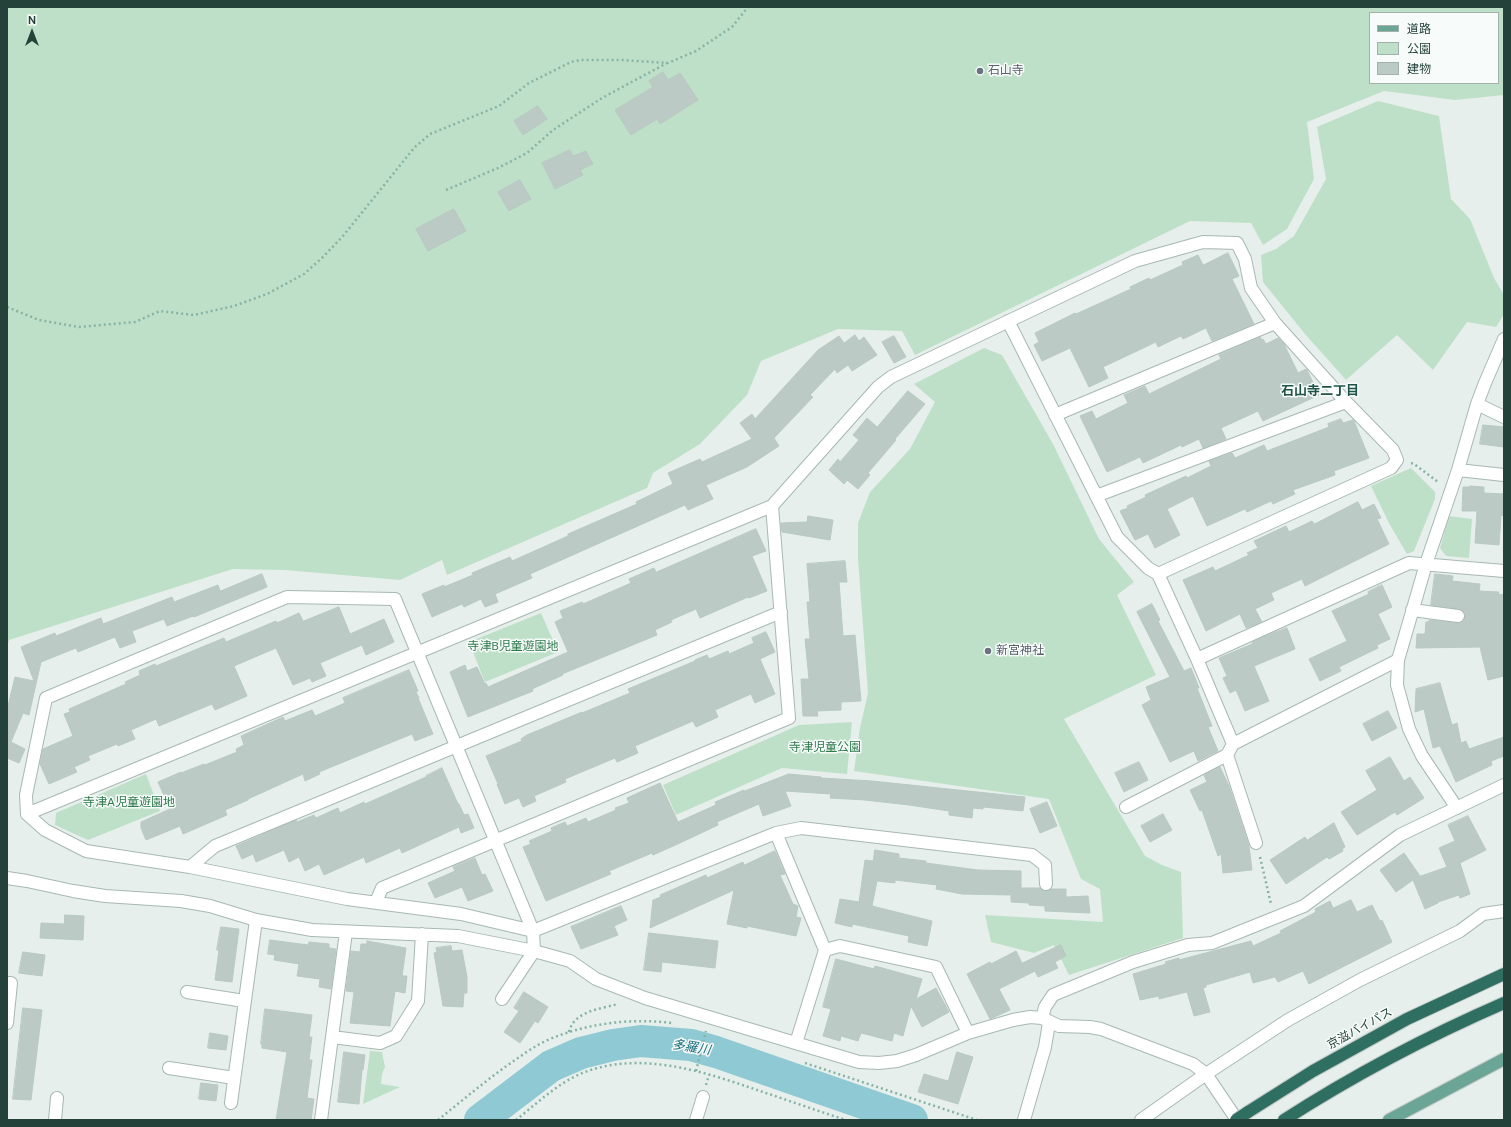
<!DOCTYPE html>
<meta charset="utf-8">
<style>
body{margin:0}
#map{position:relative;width:1511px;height:1127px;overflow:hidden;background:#e6efeb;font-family:"DM Sans","Noto Sans JP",sans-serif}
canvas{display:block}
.frame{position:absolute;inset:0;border:8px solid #24423a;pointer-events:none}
.legend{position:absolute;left:1369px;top:12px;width:130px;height:72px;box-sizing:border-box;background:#f7fbf9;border:1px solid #a3b1ad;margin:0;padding:5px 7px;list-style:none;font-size:12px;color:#24423a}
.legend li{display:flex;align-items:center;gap:8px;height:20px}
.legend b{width:20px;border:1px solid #a3b1ad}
.north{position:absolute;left:12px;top:12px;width:40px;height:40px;-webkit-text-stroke:3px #f7fbf9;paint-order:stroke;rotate:0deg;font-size:11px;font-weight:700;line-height:16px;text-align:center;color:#24423a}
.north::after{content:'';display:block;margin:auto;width:14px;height:18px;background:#24423a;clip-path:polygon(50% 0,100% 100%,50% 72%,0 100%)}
</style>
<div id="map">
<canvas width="1511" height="1127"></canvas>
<div class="frame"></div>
<ul class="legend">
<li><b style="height:5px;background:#6aa596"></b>道路</li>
<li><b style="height:11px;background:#bfe0c8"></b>公園</li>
<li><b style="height:11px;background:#bbcac4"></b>建物</li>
</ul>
<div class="north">N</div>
</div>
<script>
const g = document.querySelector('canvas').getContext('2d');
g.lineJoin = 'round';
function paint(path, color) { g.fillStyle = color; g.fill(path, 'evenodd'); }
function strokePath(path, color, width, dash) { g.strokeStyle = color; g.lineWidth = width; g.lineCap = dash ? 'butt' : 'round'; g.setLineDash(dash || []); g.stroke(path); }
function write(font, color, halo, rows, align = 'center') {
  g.font = font + ' "DM Sans","Noto Sans JP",sans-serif'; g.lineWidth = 3; g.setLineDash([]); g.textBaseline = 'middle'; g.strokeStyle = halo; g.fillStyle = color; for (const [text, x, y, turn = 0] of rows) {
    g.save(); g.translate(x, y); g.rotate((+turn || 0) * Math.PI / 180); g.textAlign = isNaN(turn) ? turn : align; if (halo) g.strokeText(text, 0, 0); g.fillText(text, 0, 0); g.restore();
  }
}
paint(new Path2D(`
 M7,7H1504V95L1455,100L1384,91L1307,122L1314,179L1287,229L1263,245L1251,223L1190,221L915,355L902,331L838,329L761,361L747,395L700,444L653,473L647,488L447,575L442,560L400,580L285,570L233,569L9,640L7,646ZM1370,13H1498V83H1370Z
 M1378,101L1439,116L1451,199L1470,219L1494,278L1504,295V314L1496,327L1467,322L1433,370L1397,335L1346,380L1305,334L1263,282L1261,255L1276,249L1294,236L1326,179L1317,127Z
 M984,348L1002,355L1053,444L1099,539L1134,582L1117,595L1156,675L1064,719L1145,856L1162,865L1181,872L1183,938L1069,975L1054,945L1034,953L991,942L985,915L1103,922L1100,889L1081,879L1049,799L854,771L860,728L868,693L858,559V523L870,492L910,449L935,402L914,384Z
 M1411,468L1435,492V499L1414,551L1407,554L1390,525L1371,486Z
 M1449,516L1472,519L1469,558L1446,556L1440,548Z
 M541,613L558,652L485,682L469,642Z
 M852,722L847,774L782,768L676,815L663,785L799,725Z
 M146,774L160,811L88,840L55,825L56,813Z
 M370,1051L382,1052L385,1067L382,1074L381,1084L400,1087L363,1104Z`), '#bfe0c8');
strokePath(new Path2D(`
 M480,1120L551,1066L581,1053L613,1045L641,1041L691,1045L716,1052L912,1120`), '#8ec9d4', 32);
const building = new Path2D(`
 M663,72L668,80L680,73L698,100L660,124L657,119L631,135L615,110L653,87L649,81Z
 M538,106L547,119L523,135L514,121Z
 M570,150L573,156L586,151L593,164L580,170L583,175L555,189L542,163Z
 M520,180L531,199L509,211L498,192Z
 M454,209L466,231L428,251L416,229Z
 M1228,253L1239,276L1232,279L1254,324L1212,341L1206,328L1183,339L1181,336L1158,347L1156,342L1103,367L1108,378L1089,387L1070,348L1042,361L1034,345L1039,342L1035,333L1075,313L1076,314L1131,289L1130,287L1149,278L1150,280L1183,265L1182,262L1198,255L1203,265Z
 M855,335L859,341L864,337L877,355L852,371L848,365L837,373L835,369L810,395L813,397L774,438L779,446L747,467L706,485L713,499L688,510L685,505L530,574L532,578L495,594L498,602L485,607L481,599L464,607L462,604L432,617L422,594L444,585V587L473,575L472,573L510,557L512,561L568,536V534L637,504L636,502L673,484L668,473L700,459L702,462L752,439L740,423L752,414L755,419L818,350L839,336L844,343Z
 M894,336L906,357L894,363L882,342Z
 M1260,337L1262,340L1263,339L1266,344L1278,338L1284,344L1298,373L1306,369L1307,370L1319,395L1263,421L1258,411L1221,428L1226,439L1203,448L1199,439L1182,447L1181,445L1143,463L1140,457L1107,472L1080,416L1092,411L1096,419L1128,403L1124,395L1145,386L1149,394L1221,359L1219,355Z
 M908,391L925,404L895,439L896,440L868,473L870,475L858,489L847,480L844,484L829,470L838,459L840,462L859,440L853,435L867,418L877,427Z
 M1341,419L1343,423L1353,420L1354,421L1369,458L1334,471L1335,475L1293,490L1295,494L1273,504L1271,501L1247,512L1245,509L1207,526L1193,496L1167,509L1180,535L1155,548L1148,534L1135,540L1120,511L1128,508L1127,506L1146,497L1145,495L1186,476L1187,478L1211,466L1209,461L1232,453L1235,458L1264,445L1267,451L1329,427L1328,424Z
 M1483,425L1504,427V447L1480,444Z
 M1470,486L1484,487V493L1504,494V516L1501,515L1499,545L1475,543L1477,511H1462L1463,487H1470Z
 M1358,502L1362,510L1374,504L1381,518L1377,519L1389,544L1305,586L1302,579L1271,593L1274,600L1255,609L1262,622L1246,628L1240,614L1206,631L1183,580L1213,567L1215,571L1249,555L1247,553L1258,548L1254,541L1286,526L1289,532L1312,521L1314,524Z
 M808,516L833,520L830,540L782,532L781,523L807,522Z
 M756,529L766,551L752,556L767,591L749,598L748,597L700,618L696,609L671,620L672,622L655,630L657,635L562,674L563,675L532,689L533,691L468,717L450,672L465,665L467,671L477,667L485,684L486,683L488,687L568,652L555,622L563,618L560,611L582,602L583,604L631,583L629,579L654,568L656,572Z
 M845,561L847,582H839L843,636L855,635L861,701L841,702V710L817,711L818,716H803L801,679H809L805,639H810L807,602H810L807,564Z
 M262,574L267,587L194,617L193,616L167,626L164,619L132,631L136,642L120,648L115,637L78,652L76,648L41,662L29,715L23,713L11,742L25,749L19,763L7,758V710L15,677L34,681L21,647L55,633L56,636L101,618L103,624L172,597L174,602L218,585L220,591Z
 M1435,574L1453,576L1452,581L1480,584L1479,591L1499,592L1498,594L1504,595V676L1488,680L1480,647L1416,648L1417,634H1425L1426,622H1429V620L1457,623L1464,621L1465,617V613L1459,609L1431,605Z
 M1382,585L1392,607L1378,614L1390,639L1377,645L1378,648L1339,667L1341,671L1320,681L1309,659L1347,641L1332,611L1369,594L1368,592Z
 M1152,604L1160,620L1158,621L1184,671L1191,668L1199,688H1197L1212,726L1208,727L1218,751L1198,761L1194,751L1170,762L1142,705L1151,700L1146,687L1170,677L1137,612Z
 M339,607L350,634L384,619L394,642L366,655L362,645L320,663L326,676L312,682L310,678L293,685L276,648L234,666L247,696L215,710L212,704L159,726L156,719L131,730L135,739L118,746L117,744L88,756L90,760L74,767L77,772L49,784L40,764L43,749L73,736L64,714L70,712L69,709L126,684L125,682L140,675L139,671L155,664L156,666L224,638L226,642L276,621L277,623L299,613L303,621Z
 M1287,628L1295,649L1254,666L1269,701L1245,711L1236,690L1230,693L1223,678L1227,676L1219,658L1252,644L1253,642L1268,635Z
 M766,632L775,652L760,659L775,694L755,703L751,694L715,710L718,717L696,727L693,721L635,746L638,753L617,762L615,758L565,779L566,782L534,796L536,801L523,807L519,798L505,804L497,784H498L486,756L522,741L521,739L527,735L582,712V713L630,693L628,689L695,661V660L707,655L709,659L728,651L729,654L754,643L752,638Z
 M409,670L418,691L416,692L419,698H418L433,734L415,741L412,734L319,772L320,774L305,781L303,774L248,799V800L225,810L227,815L183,834L180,826L146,840L141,828V822L170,809L158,782L181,772V773L204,764L205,765L237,752L236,749L244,745L241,736L283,717L285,721L312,710L315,716L345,703L343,698Z
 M1440,683L1452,725L1457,723L1461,743L1466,741L1469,749L1504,737V756L1491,761L1492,765L1456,782L1440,746L1433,748L1424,709L1415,712L1416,689Z
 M1388,711L1397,728L1372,741L1363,724Z
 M1390,757L1404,781L1410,777L1424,798L1397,815L1395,812L1357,835L1341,812L1377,790L1366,771Z
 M1139,762L1148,780L1124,792L1115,773Z
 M1220,767L1229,786L1249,846L1252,870L1223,873L1221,854L1218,856L1202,810L1200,811L1190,790L1207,782L1204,775Z
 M442,768L458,804H459L464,815L468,814L474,828L461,833L459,827L402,853L400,848L366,863L364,857L324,875L319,864L305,871L299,857L289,862L284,850L256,862L253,854L242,859L236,846L296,820L297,822L314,815L316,818L338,808L340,813L364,802L365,804L426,777V776Z
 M789,774L821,777V778L872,781L1025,797L1023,811L983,807V809L973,808L972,818L949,815V811L909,805L865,800L830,798L831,794L785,791L791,806L763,816L759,804L717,822L718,825L680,843L653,855L652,853L609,871L611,874L546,901L523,847L531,844L529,841L552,831L551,828L565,822L567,826L586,818L588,822L616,810L615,808L629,803L627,798L660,783L678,822L716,805L715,802L744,790V791Z
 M1047,802L1057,826L1040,833L1030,809Z
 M1163,814L1172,830L1150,842L1141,826Z
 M1468,816L1486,850L1460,863L1470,894L1460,898L1459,895L1438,902V903L1425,909L1413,880L1396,892L1380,870L1404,853L1420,876L1418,877L1447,867L1439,848L1455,841L1448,825Z
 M1334,823L1345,847L1342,849L1343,851L1329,859L1327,857L1286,884L1270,860L1305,837L1307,840Z
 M875,850L899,854V858L926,861V863L978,870L1021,871V888H1040L1046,891L1052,889H1066V897L1088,896L1090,913L1045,911V906L1029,905V903L1011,902V895L962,894L936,889L937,885L895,880V883L877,881L872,906L932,921L927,946L908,942L909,936L852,924V927L835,923L840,899L859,902L865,860L873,861Z
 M775,851L785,874L780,875L793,904L798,906L796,917L801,918L796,936L747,926V928L727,924L734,890L650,928L653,900L661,897L660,895L706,875L707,878L743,862L744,865Z
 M475,858L482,875L485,874L493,891L468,901L462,887L435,898L428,883L455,871L453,867Z
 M1351,900L1357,912L1372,905L1380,921L1382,920L1392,942L1309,984L1303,971L1278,982L1275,977L1253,983L1250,972L1206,985V987L1203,988L1210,1012L1194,1016L1187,992L1159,999V996L1140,1000L1133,974L1166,964L1165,962L1179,958V960L1251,941L1253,946L1281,933L1280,931L1316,912L1315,909L1330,901L1333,908Z
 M621,906L627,920L614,926L618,935L581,949L571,927Z
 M65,915L84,916L83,940L40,938L41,923L64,924Z
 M221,927L239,929L232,982L215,980L219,950H217Z
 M649,933L718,941L715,968L662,962L661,972L644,970Z
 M270,940L308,945L309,942L329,944V948L336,949L331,989L319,987L320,979L297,976L299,964L274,960L275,955L268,954Z
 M367,941L406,948L402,976H407L405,993L395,991L390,1026L350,1023L354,992L346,991L351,951L360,952L361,944H367Z
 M1061,945L1066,956L1055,962L1058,968L1038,977L1035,971L999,989L1010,1010L990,1019L967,974L990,962L991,964L1016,951L1022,963Z
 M451,946L452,951L462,950L467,977V993H464L463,1007L443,1006L434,953L437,952L436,948Z
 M23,952L45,955L42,976L19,973Z
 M836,959L874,969L875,966L922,979L916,999L936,988L949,1012L922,1027L911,1006L903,1036L894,1033L892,1041L861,1033L858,1041L841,1036L840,1041L823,1036L831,1009L823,1007Z
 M524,992L548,1007L538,1023L535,1021L520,1043L504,1032L519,1011L514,1008Z
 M23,1008L42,1010L31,1100L13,1099Z
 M265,1009L312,1015L309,1037H312L309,1060H312L307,1098L314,1099L311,1120H276L287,1052L262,1048V1044H261Z
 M210,1033L228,1036L226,1050L208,1048Z
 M344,1052L365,1055L363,1070H362L359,1104L338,1102Z
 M957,1052L973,1057L958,1104L918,1092L924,1074L948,1081Z
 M201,1083L218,1085L216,1101L199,1099Z`);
paint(building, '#bbcac4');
strokePath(building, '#b8c9c2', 1);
const minor = new Path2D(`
 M1008,321L1117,537L1148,568L1158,574L1197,659L1233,744L1398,660
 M1477,404L1504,417
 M1055,415L1275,323
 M1458,470L1504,475
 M1096,496L1346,402
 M1412,610L1458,616
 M1197,659L1409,563L1504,571
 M1227,755L1256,843
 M1126,807L1227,755L1233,744
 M1457,808L1422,756L1409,729L1397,685L1398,660L1426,564L1458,470L1477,404L1485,383L1504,339
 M27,814L772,506L878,387L891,377L1135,261L1203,242L1237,243L1245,259L1251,288L1275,323L1346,402L1393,450L1397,460L1391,468L1158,574
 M776,833L825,950L796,1043
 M190,867L215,846L781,612
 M7,878L27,881L73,891L105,896L181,901L210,906L256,920L312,930L458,936L534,951L570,961L596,979L645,998L859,1062L879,1063L897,1061L916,1055L968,1033L1013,1020L1030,1017L1042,1018L1059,1026L1090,1027L1101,1029L1193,1064L1206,1074L1237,1120
 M376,902L382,888L789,718L772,506
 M825,950L840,946L936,967L968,1033
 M7,983H11L7,1023
 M187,992L244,1001
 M502,999L534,951L533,931L395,599L287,597L46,698L26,795L27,814L45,830L86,851L190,867L347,899L461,914L533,931L776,833L801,828L1032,855L1045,865L1046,884
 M1042,1018L1045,1007L1053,995L1133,962L1188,945L1212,943L1304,906L1400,835L1504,785
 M332,1037L380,1043L396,1036L418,1001L422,934
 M169,1068L234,1078
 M231,1103L256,920
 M55,1120L57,1098
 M321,1120L346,932
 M696,1120L703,1097
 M1024,1120L1045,1047L1049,1023
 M1141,1120L1206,1074L1288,1020L1360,980L1460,931L1483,914L1504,911`);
const major = new Path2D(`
 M1389,1120L1504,1059`);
const highway = new Path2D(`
 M1248,1112L1313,1071L1407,1019L1504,974
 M1284,1120C1354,1075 1428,1036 1504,1003`);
strokePath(minor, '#a8b8b2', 14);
strokePath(major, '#c2cac8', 14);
strokePath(highway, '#c2cac8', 14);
strokePath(new Path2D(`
 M446,190L498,168L527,153L553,130L602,98L667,63
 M7,307L39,320L79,327L135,322L160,311L194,315L234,306L267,294L304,274L323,257L343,236L414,148L430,134L499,106L529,83L571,62L580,60H622L668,63L696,51L732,27L748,7
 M1411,463L1414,464L1438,482
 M1260,857L1271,904
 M569,1032C574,1011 600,1009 618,1004
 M805,1063L977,1120
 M696,1071L706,1031
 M706,1085L709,1075
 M438,1120C464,1099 490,1077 518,1058C528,1051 538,1044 550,1039C589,1023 630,1018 672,1023
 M516,1120C535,1105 557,1084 580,1074C639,1049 705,1072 763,1092C790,1101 818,1111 846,1120`), '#86b3a5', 2.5, [2, 3]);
strokePath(minor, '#fff', 12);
strokePath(major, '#6aa596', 12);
strokePath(highway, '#2f6f62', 12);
const highwayBridge = new Path2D(`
 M1236,1120L1248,1112`);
strokePath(highwayBridge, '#c2cac8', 14, []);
strokePath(highwayBridge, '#2f6f62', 12);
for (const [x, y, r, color] of [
 [980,71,4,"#6b7280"],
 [988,651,4,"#6b7280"]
]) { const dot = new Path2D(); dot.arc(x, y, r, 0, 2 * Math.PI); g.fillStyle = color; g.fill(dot); strokePath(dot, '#f7fbf9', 1.5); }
write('12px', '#5b616d', '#f7fbf9', [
 ["石山寺",988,71],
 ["新宮神社",996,651]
], 'left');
write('12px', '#2d7a4b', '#f7fbf9', [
 ["寺津B児童遊園地",513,647],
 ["寺津児童公園",825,748],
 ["寺津A児童遊園地",129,803]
]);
write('12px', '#24423a', '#f7fbf9', [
 ["京滋バイパス",1360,1029,-29]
]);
write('bold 13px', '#1f5548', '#f7fbf9', [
 ["石山寺二丁目",1320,392]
]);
write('italic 13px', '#1c6f80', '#f7fbf9', [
 ["多羅川",691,1048,9]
]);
</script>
